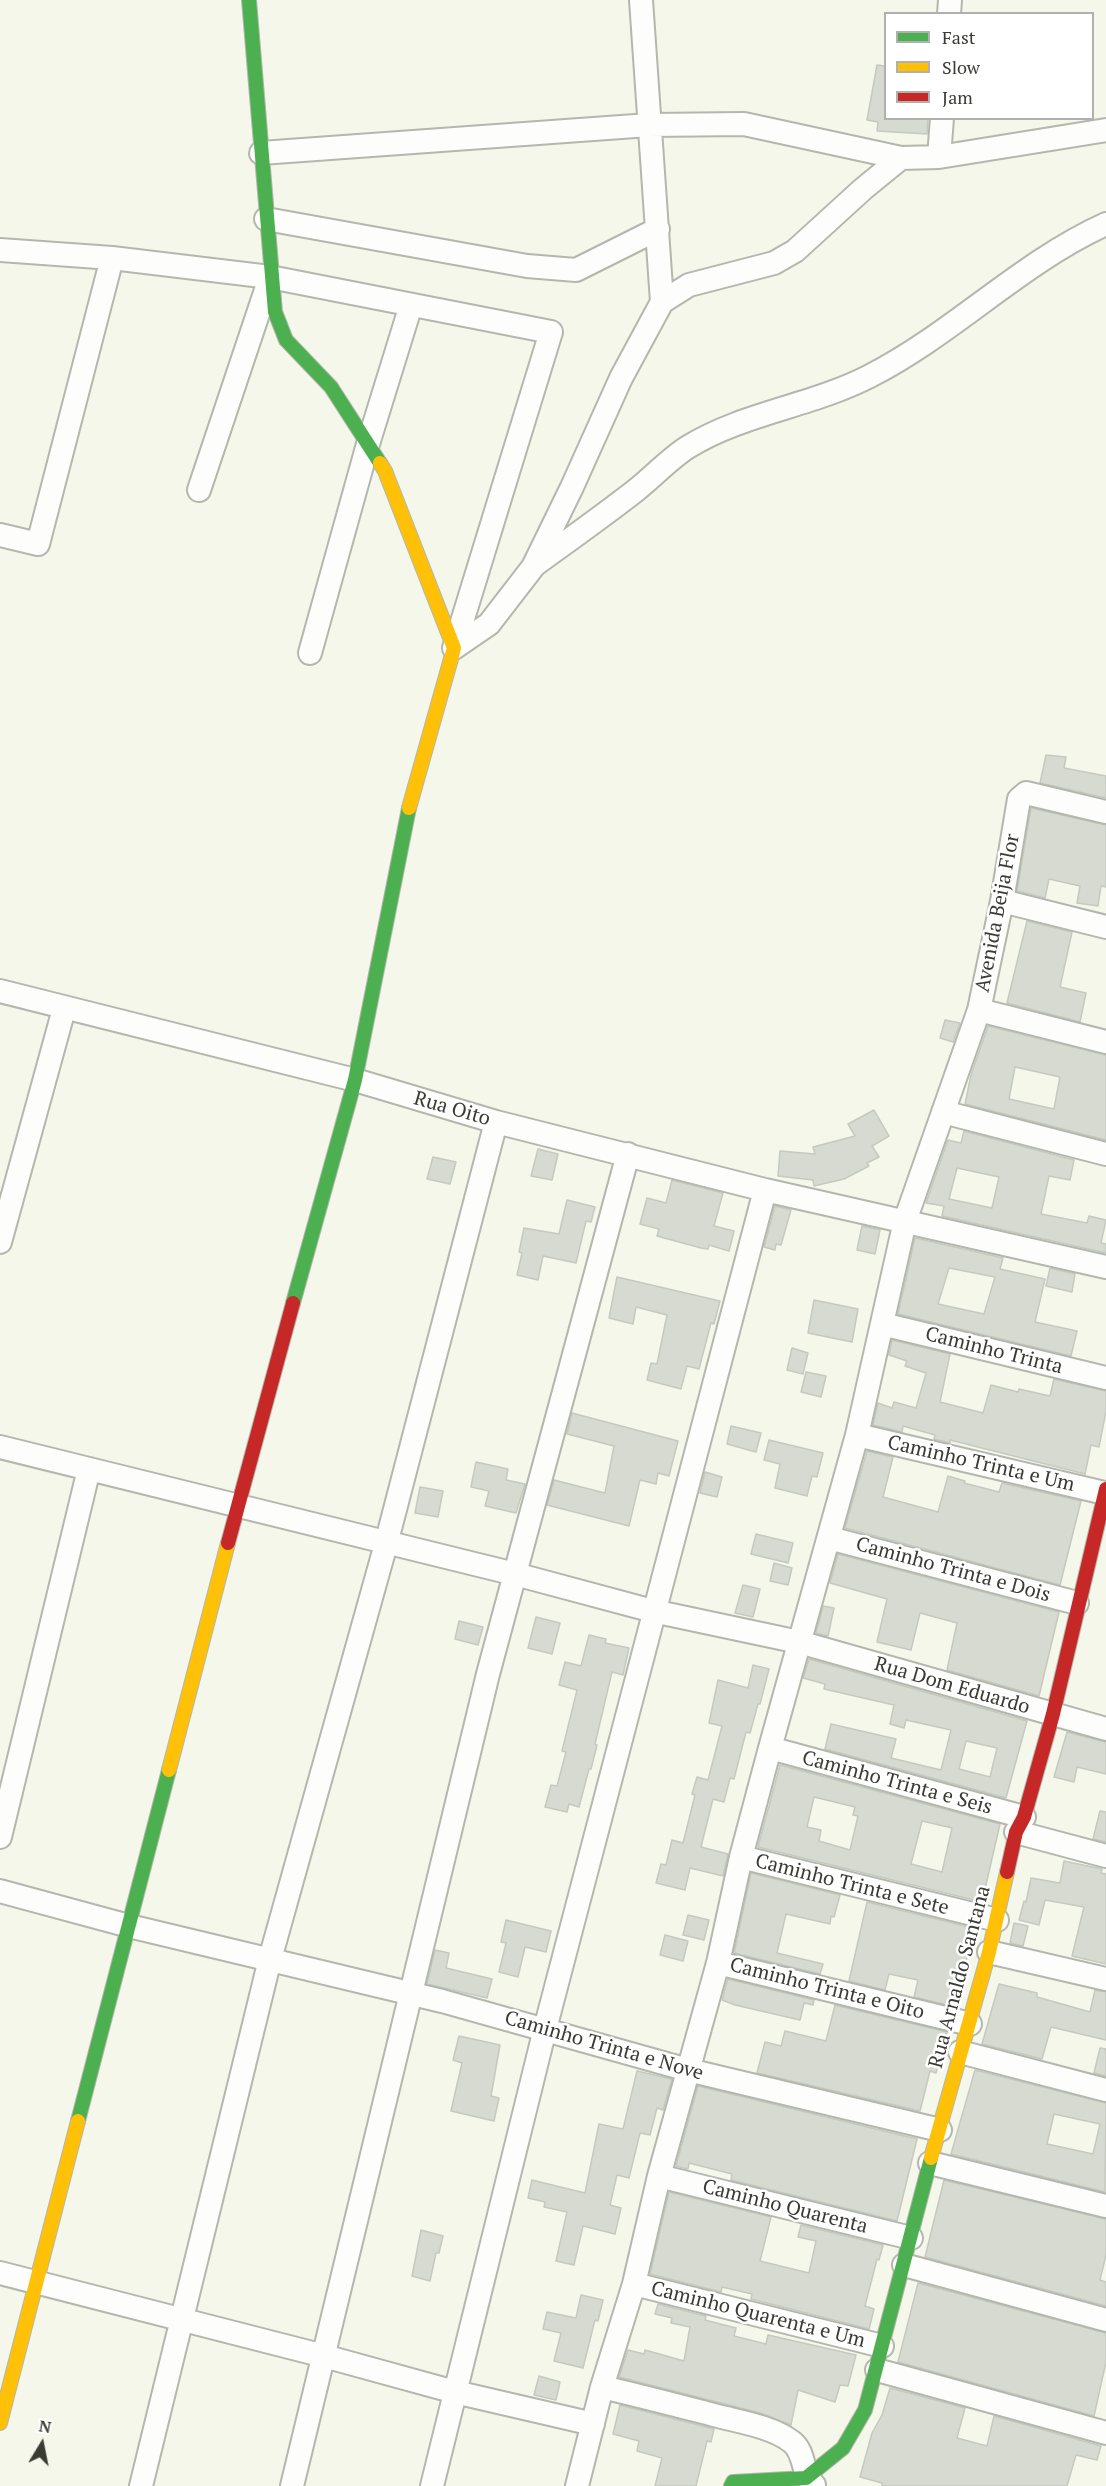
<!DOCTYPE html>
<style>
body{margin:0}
#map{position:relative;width:1106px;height:2486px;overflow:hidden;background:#f4f7ea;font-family:"PT Serif",serif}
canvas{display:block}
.legend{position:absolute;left:884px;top:12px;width:210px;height:108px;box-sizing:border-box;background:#fff;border:2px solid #b0b1ad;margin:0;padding:8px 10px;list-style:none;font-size:18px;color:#3a3c33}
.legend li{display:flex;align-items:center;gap:12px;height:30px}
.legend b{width:30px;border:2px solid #b0b1ad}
.north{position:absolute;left:12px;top:2414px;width:60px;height:60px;-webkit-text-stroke:4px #fff;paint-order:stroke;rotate:10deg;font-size:16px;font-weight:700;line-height:24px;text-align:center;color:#3a3c33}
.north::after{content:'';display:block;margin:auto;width:21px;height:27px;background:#3a3c33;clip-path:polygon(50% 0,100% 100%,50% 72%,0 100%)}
</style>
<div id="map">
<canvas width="1106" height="2486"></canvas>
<ul class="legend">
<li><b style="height:8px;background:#4caf50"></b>Fast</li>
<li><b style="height:8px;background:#ffc107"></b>Slow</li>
<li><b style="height:8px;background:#c62828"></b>Jam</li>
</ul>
<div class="north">N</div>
</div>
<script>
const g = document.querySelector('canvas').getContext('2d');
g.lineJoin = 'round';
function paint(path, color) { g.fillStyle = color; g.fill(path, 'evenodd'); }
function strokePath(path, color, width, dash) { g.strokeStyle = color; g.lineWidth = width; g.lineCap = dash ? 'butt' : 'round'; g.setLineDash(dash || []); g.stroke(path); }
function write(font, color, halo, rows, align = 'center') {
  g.font = font + ' "PT Serif",serif'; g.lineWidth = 5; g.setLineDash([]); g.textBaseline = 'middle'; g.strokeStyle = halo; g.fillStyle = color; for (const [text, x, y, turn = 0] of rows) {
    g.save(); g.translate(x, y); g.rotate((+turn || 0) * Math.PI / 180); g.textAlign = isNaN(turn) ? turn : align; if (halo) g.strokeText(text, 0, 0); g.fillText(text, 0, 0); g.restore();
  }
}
const building = new Path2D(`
 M877,65L885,66V118H928L927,134L877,131L878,122L867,120Z
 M1046,755L1066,757L1064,768L1106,776V798L1040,783Z
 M1031,808L1106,825V887L1101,886L1098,906L1077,903L1080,886L1049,879L1045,898L1017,891Z
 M1027,921L1072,932L1060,987L1086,993L1080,1022L1007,1003Z
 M945,1020L960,1023L953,1042L940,1038Z
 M988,1026L1106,1055V1140L965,1104L971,1075ZM1015,1067L1060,1077L1054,1109L1009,1099Z
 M874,1110L889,1136L872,1146L879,1157L867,1163L869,1166L844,1179L814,1186L813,1180L778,1176L780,1151L815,1154L813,1147L855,1136L848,1124Z
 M964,1131L1074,1160L1070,1180L1049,1176L1041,1214L1087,1223L1089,1216L1106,1220L1101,1243L1106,1244V1253L942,1216L944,1206L926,1203L948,1140L961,1143ZM957,1168L999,1177L992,1208L949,1199Z
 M538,1149L558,1154L552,1180L531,1176Z
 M433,1157L456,1162L450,1184L427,1179Z
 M672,1180L723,1193L714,1226L734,1231L729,1251L709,1245L708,1249L701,1248L657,1236L659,1229L640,1224L647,1198L666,1203Z
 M567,1200L595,1207L591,1222L586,1221L576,1263L543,1256L538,1280L517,1275L522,1253L519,1252L524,1228L559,1234Z
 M775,1206L791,1210L781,1245L776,1244L775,1250L764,1247Z
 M862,1226L880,1230L875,1254L857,1250Z
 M915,1238L1003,1258L1000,1269L1045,1279L1035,1322L1077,1331L1071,1356L898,1314ZM949,1268L995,1277L984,1314L938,1304Z
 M1050,1268L1075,1274L1072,1292L1046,1286Z
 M617,1277L720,1301L714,1324L711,1323L699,1369L687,1366L681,1389L647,1380L651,1363L657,1364L667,1315L636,1307L633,1324L609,1318Z
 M814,1300L858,1309L852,1342L808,1333Z
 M892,1340L950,1354L940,1402L983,1413L991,1385L1018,1392L1019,1389L1050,1396L1054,1379L1106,1391V1411L1099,1447L1091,1445L1085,1474L950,1440V1443L934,1439L935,1435L903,1426L902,1432L873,1425L878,1403L892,1408L894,1402L916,1408L926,1373L905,1366L907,1361L889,1355Z
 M792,1348L808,1353L803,1374L787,1370Z
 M806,1372L826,1376L821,1397L801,1392Z
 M572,1413L678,1441L669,1476L658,1473L656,1484L640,1480L629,1526L547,1505L554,1480L605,1493L614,1446L567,1434Z
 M731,1426L761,1433L756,1452L727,1444Z
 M769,1440L823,1453L817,1477L812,1476L807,1496L775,1488L780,1464L764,1460Z
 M867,1451L893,1457L883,1497L938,1512L948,1476L965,1481L964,1483L999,1492L1002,1483L1081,1501L1060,1585L845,1528Z
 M476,1462L508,1469L506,1480L525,1484L516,1513L485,1506L489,1491L471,1487Z
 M705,1472L722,1477L717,1497L700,1493Z
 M420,1487L443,1491L438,1517L415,1513Z
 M756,1534L793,1543L788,1563L751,1554Z
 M838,1554L1059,1612L1039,1696L947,1670L957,1623L920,1613L911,1650L877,1642L887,1599L830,1583Z
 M774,1563L792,1568L788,1585L770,1581Z
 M743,1585L760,1589L753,1617L735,1613Z
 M823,1606L834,1608L828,1636L816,1633Z
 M536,1617L560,1623L552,1654L528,1648Z
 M459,1621L483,1627L478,1645L455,1639Z
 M589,1635L606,1639L605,1643L629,1648L623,1675L612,1672L595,1744L597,1745L591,1769H589L579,1807L569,1804L567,1812L545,1807L551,1785L557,1786L566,1752L562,1751L577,1690L559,1685L565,1662L581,1666Z
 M809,1659L1027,1721L1006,1798L825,1749L831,1724L896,1739L891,1758L941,1770L951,1730L906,1720L904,1728L890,1724L894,1705L824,1689L825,1684L803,1678ZM966,1741L997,1748L990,1777L959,1769Z
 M753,1665L769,1669L760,1704H758L750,1733L746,1732L734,1779L730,1778L724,1802L713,1799L701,1847L728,1854L723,1876L690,1868L685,1890L656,1883L661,1864L666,1865L672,1840L683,1843L695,1795L692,1794L697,1777L708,1780L722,1726L709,1723L718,1680L748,1688Z
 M1067,1732L1106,1742V1774L1077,1767L1074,1782L1054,1777Z
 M780,1765L1000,1824L982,1902L758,1847ZM814,1797L855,1807L853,1815L858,1816L850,1850L819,1841L821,1830L807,1827ZM922,1821L952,1828L942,1872L911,1864Z
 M1100,1811L1106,1812V1842L1093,1839Z
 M1064,1861L1102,1869L1101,1873L1106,1874V1964L1072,1956L1084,1907L1045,1900L1039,1925L1019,1920L1024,1901L1026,1902L1031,1878L1060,1883Z
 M751,1873L840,1895L834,1917L831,1916L830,1924L786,1914L777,1953L823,1964L820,1974L734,1953Z
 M867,1902L973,1928L960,1990L955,1989L951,2006L914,1997L918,1980L889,1974L885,1990L849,1981Z
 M688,1915L709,1920L704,1940L683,1935Z
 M506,1920L551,1931L546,1952L525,1947L518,1977L499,1972L506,1943L501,1942Z
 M1014,1923L1028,1926L1023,1946L1010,1943Z
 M665,1935L688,1941L683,1961L660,1955Z
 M435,1950L449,1953L446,1968L492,1979L487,1998L427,1984Z
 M728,1979L814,2000L813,2005L804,2003L800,2020L735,2005L722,2000Z
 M999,1984L1037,1993V1997L1090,2012L1095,1990L1106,1992V2040L1051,2027L1042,2059L982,2044Z
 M835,2005L947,2032L936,2073L930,2071L920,2111L757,2073L765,2042L781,2046L785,2031L826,2041Z
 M459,2036L500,2045L491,2096L499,2098L494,2121L451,2111L462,2063L453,2060Z
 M1100,2048L1106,2049V2076L1094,2073Z
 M975,2070L1106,2103L1105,2192L951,2154ZM1054,2114L1100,2124L1093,2154L1047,2144Z
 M637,2071L672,2079L663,2110L657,2108L650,2135L640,2133L629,2178L617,2175L610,2205L621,2208L615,2234L583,2226L574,2265L556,2261L567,2212L544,2207L545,2202L528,2198L532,2180L585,2193L599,2124L623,2129Z
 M698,2086L917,2139L897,2221L731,2180L732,2174L689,2163L688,2169L676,2166Z
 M944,2180L1106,2219V2255L1100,2280L1106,2282V2306L925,2257Z
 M669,2192L771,2217L760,2261L809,2273L816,2241L798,2237L801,2225L883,2245L879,2260L877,2259L865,2306L874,2309L869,2329L751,2299L752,2294L722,2287L721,2292L650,2274Z
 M421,2230L443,2236L439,2253H436L430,2281L412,2276Z
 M918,2283L1106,2333V2362L1094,2416L898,2362Z
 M581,2295L603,2300L598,2321L595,2320L583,2368L554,2361L561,2333L543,2329L547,2312L576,2318Z
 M658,2304L706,2316L705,2320L736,2328L734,2336L766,2344L768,2335L856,2355L848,2386L840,2385L835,2402L798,2390L791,2425L760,2413L619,2377L628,2350L644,2354L645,2350L684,2361L690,2327L671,2323L672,2318L655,2314Z
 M539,2376L560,2382L556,2400L534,2395Z
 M890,2388L965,2408L957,2438L987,2446L994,2416L1101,2446L1097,2460L1076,2455L1067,2486H882V2483L860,2477L872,2433L882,2415Z
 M620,2405L714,2429L711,2442L707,2441L696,2486H655L662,2458L637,2451L639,2441L613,2434Z`);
paint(building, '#d7dad0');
strokePath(building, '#c6c9bf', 1.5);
const street = new Path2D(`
 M949,14L950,0
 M261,153L649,125L744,124L901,158L939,157L1106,130
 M939,157L942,118
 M266,219L527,266L576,270L658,229
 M0,250L112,258L38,544L0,535
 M112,258L270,277L551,332L454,648
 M662,302L689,285L774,263L795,251L863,189L901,158
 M199,490L269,281
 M536,564C569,540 603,516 635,491C653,477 669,459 688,447C743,413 812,406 870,376C954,333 1020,263 1106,224
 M454,648L489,624L533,567L572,487L621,378L662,302L641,0
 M310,653L368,444L411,305
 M1002,901L1106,927
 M0,991L355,1080L496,1122L765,1190L1106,1267
 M979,1010L1106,1042
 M943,1112L1106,1154
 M0,1242L64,1009
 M882,1324L1106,1378
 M857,1435L1105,1493
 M0,1447L515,1574L653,1611L799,1642L1106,1729
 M829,1538L1077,1603
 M770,1748L1024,1817
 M1016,1832L1106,1856
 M0,1837L89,1469
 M741,1857L997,1920
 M0,1891L129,1926L442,2001L688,2070L940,2130
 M989,1952L1106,1979
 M718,1963L970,2024
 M960,2052L1106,2090
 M930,2163L1106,2206
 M659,2176L911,2238
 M904,2265L1106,2320
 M0,2273L324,2356L455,2392L593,2424
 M634,2284L882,2346
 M877,2370L1106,2433
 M602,2387C641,2396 679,2406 718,2416C741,2422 773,2427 792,2442C806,2453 801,2473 814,2485
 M141,2486L270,1959L386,1544L496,1122
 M292,2486L488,1674L628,1154
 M432,2486L545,2029L765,1190
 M577,2486L602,2387L634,2284L659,2176L718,1963L741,1857L770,1748L857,1435L905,1221L979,1010L1002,901L1019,799L1026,793L1106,812`);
const fast = new Path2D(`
 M249,0L275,312L286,340L331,387L380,463
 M293,1303L355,1080L409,808
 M78,2121L169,1770
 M731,2486L733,2482L806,2478L843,2448L865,2410L931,2158`);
const slow = new Path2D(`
 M380,463L385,471L454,648L409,808
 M169,1770L228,1543
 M931,2158L989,1952L1007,1872
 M0,2423L78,2121`);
const jam = new Path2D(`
 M228,1543L293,1303
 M1007,1872L1016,1832L1024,1817L1053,1714L1106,1489`);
strokePath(street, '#b4b7ad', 26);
strokePath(fast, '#b4b7ad', 16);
strokePath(slow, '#b4b7ad', 16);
strokePath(jam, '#b4b7ad', 16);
strokePath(street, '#fdfefc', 22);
strokePath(fast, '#4caf50', 14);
strokePath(slow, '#ffc107', 14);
strokePath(jam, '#c62828', 14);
write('20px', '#3a3c33', '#fff', [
 ["Avenida Beija Flor",998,913,-79],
 ["Rua Oito",452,1109,16],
 ["Caminho Trinta",994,1351,14],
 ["Caminho Trinta e Um",981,1464,13],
 ["Caminho Trinta e Dois",953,1570,15],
 ["Rua Dom Eduardo",952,1686,16],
 ["Caminho Trinta e Seis",897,1783,15],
 ["Caminho Trinta e Sete",852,1885,14],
 ["Rua Arnaldo Santana",960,1977,-75],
 ["Caminho Trinta e Oito",827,1989,14],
 ["Caminho Trinta e Nove",604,2046,16],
 ["Caminho Quarenta",785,2207,14],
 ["Caminho Quarenta e Um",758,2315,14]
]);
</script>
